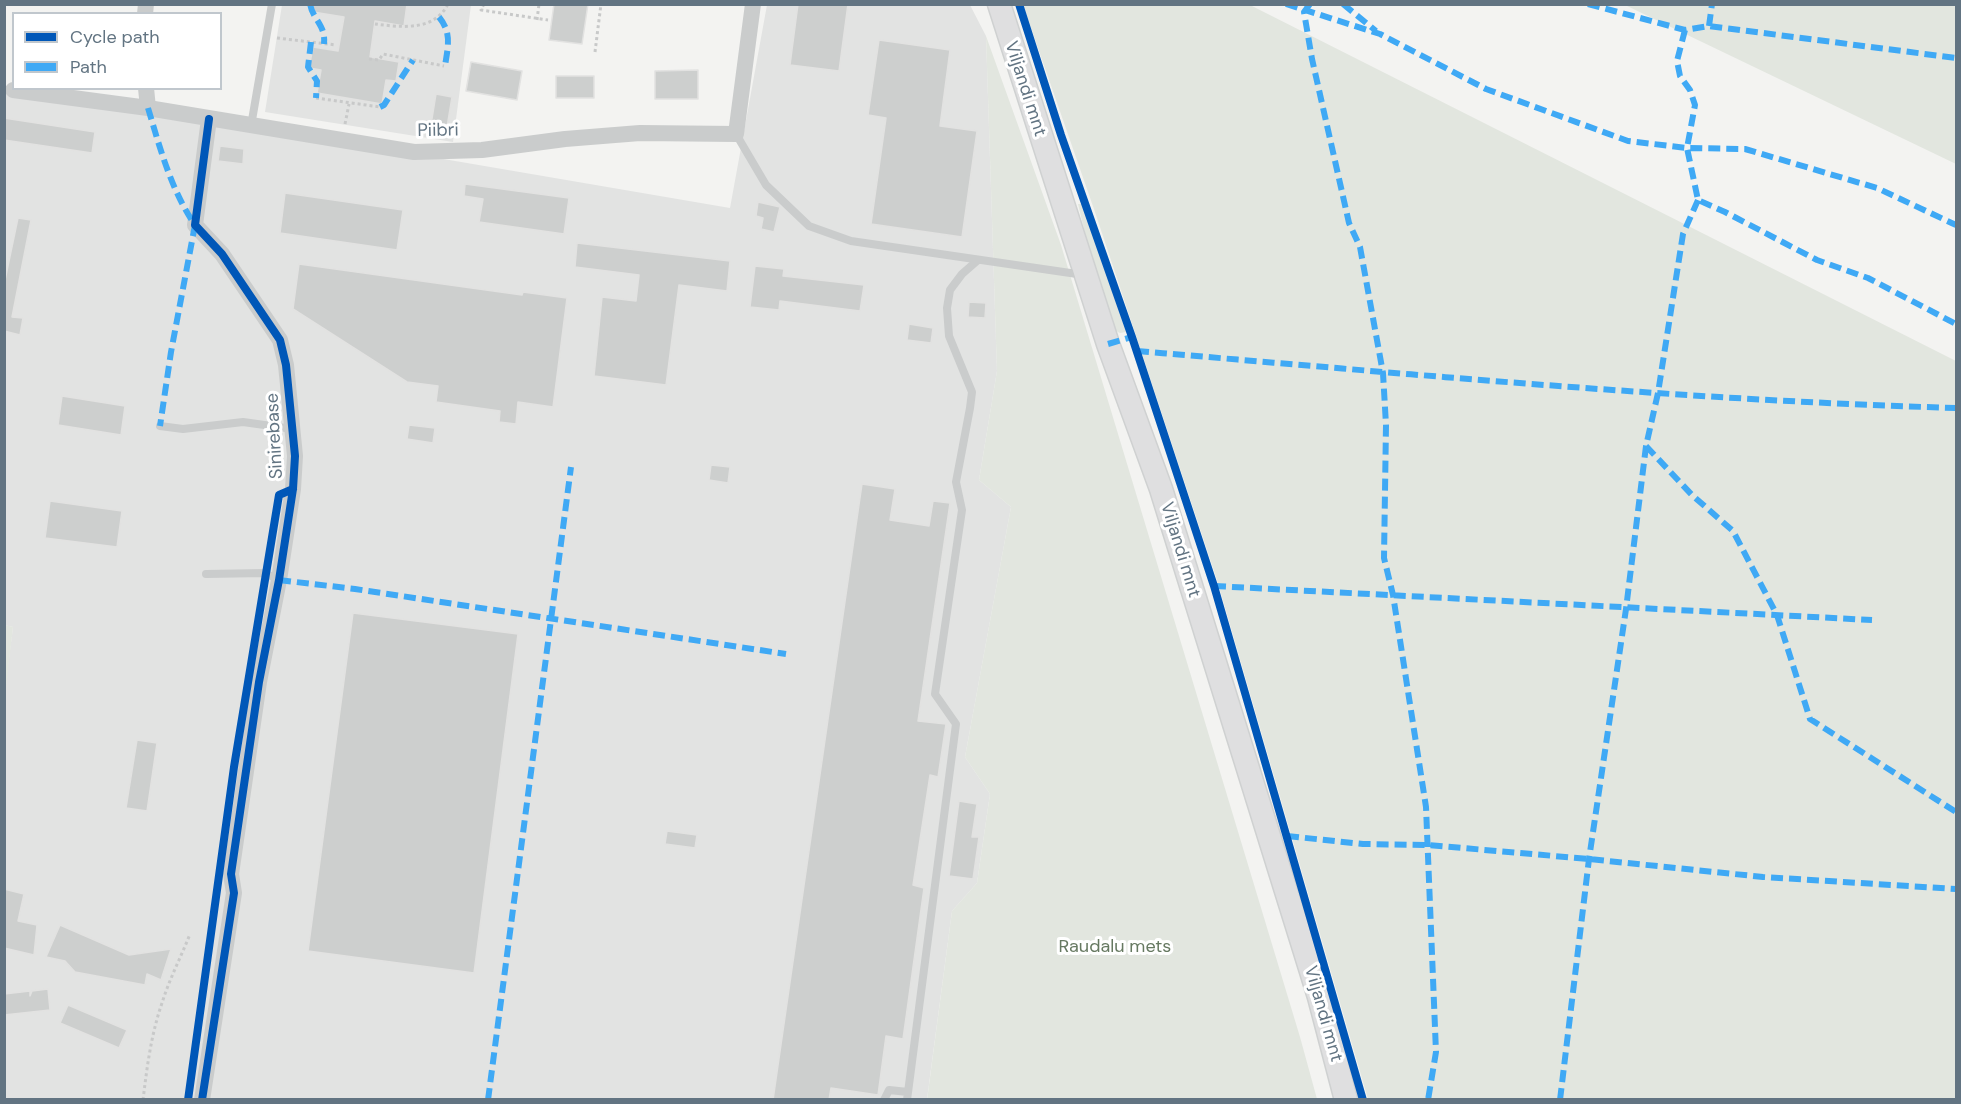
<!DOCTYPE html>
<style>
body{margin:0}
#map{position:relative;width:1961px;height:1104px;overflow:hidden;background:#f3f3f1;font-family:"DM Sans",sans-serif}
canvas{display:block}
.frame{position:absolute;inset:0;border:6px solid #627482;pointer-events:none}
.legend{position:absolute;left:12px;top:12px;width:210px;height:78px;box-sizing:border-box;background:#fff;border:2px solid #c0c7cd;margin:0;padding:8px 10px;list-style:none;font-size:18px;color:#627482}
.legend li{display:flex;align-items:center;gap:12px;height:30px}
.legend b{width:30px;border:2px solid #c0c7cd}
</style>
<div id="map">
<canvas width="1961" height="1104"></canvas>
<div class="frame"></div>
<ul class="legend">
<li><b style="height:8px;background:#0057b8"></b>Cycle path</li>
<li><b style="height:8px;background:#3fa9f5"></b>Path</li>
</ul>
</div>
<script>
const g = document.querySelector('canvas').getContext('2d');
g.lineJoin = 'round';
function paint(path, color) { g.fillStyle = color; g.fill(path, 'evenodd'); }
function strokePath(path, color, width, dash) { g.strokeStyle = color; g.lineWidth = width; g.lineCap = dash ? 'butt' : 'round'; g.setLineDash(dash || []); g.stroke(path); }
function write(font, color, halo, rows, align = 'center') {
  g.font = font + ' "DM Sans",sans-serif'; g.lineWidth = 6; g.setLineDash([]); g.textBaseline = 'middle'; g.strokeStyle = halo; g.fillStyle = color; for (const [text, x, y, turn = 0] of rows) {
    g.save(); g.translate(x, y); g.rotate((+turn || 0) * Math.PI / 180); g.textAlign = isNaN(turn) ? turn : align; if (halo) g.strokeText(text, 0, 0); g.fillText(text, 0, 0); g.restore();
  }
}
paint(new Path2D(`
 M282,5H471L453,142L265,112Z
 M767,5H970L986,36L997,371L979,480L1011,507L965,757L990,794L977,883L952,911L927,1099L5,1100L4,696L13,627L4,625L5,91L163,111L730,208Z`), '#e2e3e2');
paint(new Path2D(`
 M1023,5H1250L1956,361V1099H1368L1217,580L1095,212Z
 M1625,5H1956V164Z
 M986,36L1061,245L1300,1037L1317,1099L927,1100L952,911L977,883L990,794L965,757L1011,507L979,480L997,371Z
 M1078,204H1082L1126,332L1120,333L1114,330L1089,250Z
 M5,625L13,627L5,696L4,625Z`), '#e2e6df');
const building = new Path2D(`
 M313,4H407L404,26L375,21L370,57L399,62L396,81L386,80L382,104L317,93L321,70L309,68L313,47L338,51L344,17L313,12Z
 M554,4H588L582,44L549,40Z
 M798,4H848L839,71L790,65Z
 M879,40L950,50L940,126L977,131L962,237L871,224L886,118L868,115Z
 M471,62L522,71L517,100L466,91Z
 M698,70V99H655V71Z
 M556,76H594V98H556Z
 M436,94L452,97L447,127L431,125Z
 M4,118L95,132L92,153L4,140Z
 M220,146L244,149L243,164L218,161Z
 M465,184L569,198L564,234L479,222L483,199L464,196Z
 M285,193L403,210L397,250L280,233Z
 M758,202L780,207L774,232L761,229L763,218L756,216Z
 M18,218L31,220L12,317L23,318L20,335L4,331V285Z
 M577,243L730,261L727,291L679,285L666,385L594,376L602,297L636,301L639,275L575,267Z
 M299,264L522,295L523,292L567,298L553,407L518,402L516,424L499,422L500,411L436,402L438,386L407,382L293,309Z
 M755,266L784,269L783,276L864,285L860,311L780,301L779,310L750,307Z
 M969,302L986,303L985,318L968,317Z
 M909,324L933,328L931,343L907,340Z
 M62,396L125,406L121,435L58,425Z
 M409,425L435,428L433,443L407,439Z
 M711,465L730,467L728,483L709,480Z
 M862,484L895,489L890,520L929,526L933,501L950,503L918,721L946,724L938,777L930,775L913,885L924,888L903,1039L886,1036L878,1095L831,1088L829,1100H773Z
 M50,501L122,511L117,547L45,538Z
 M353,613L518,634L474,973L308,951Z
 M137,740L157,743L147,811L126,808Z
 M959,801L977,804L972,837H979L973,879L949,876Z
 M667,831L697,835L695,848L665,844Z
 M4,889L24,894L18,921L37,925L34,955L4,948Z
 M60,925L129,955L171,949L161,980L147,974L145,985L75,972L65,961L46,957Z
 M48,989L50,1010L4,1015V994L30,991V996L32,991Z
 M68,1005L127,1030L119,1048L60,1023Z`);
paint(building, '#cdcfce');
strokePath(building, '#e2e2e1', 1.5);
const secondary = new Path2D(`
 M999,4L1108,344L1161,489L1319,997L1346,1100`);
strokePath(secondary, '#cfd1d1', 25);
strokePath(new Path2D(`
 M484,4L481,10L548,20
 M537,20L539,4
 M375,24C400,27 434,32 448,4
 M277,38L336,45
 M595,52L601,4
 M369,59L379,60L383,54L444,66
 M316,98L380,107
 M345,124L349,104
 M143,1100C147,1067 151,1035 162,1003C169,980 181,957 190,934`), '#c8c9c9', 3, [3, 3]);
strokePath(new Path2D(`
 M251,126L272,4
 M736,134L766,185L809,226L851,241L1084,275
 M160,426L183,429L243,422L293,429
 M206,574L265,573L279,580
 M884,1100L889,1090L908,1092
 M907,1100L956,724L935,694L962,510L956,482L970,408L972,392L949,336L947,308L950,290L962,274L978,260`), '#cacccc', 8);
strokePath(new Path2D(`
 M145,14L146,4
 M146,88L148,108
 M13,90L148,108L414,152L482,150L565,139L640,133L736,134L753,4
 M202,1100L234,893L231,874L259,682L279,580L293,489L295,456L286,365L280,340L222,254L195,225L209,119`), '#cacccc', 16);
strokePath(secondary, '#dfdfe0', 22);
strokePath(new Path2D(`
 M310,4C313,20 326,25 324,44
 M1286,4L1380,34L1486,89L1628,141L1687,148L1745,149L1877,188L1956,225
 M1310,4L1304,12L1312,59L1349,223L1360,247L1383,373L1386,425L1384,558L1393,595L1426,807L1436,1052L1428,1100
 M1343,4L1376,31
 M1588,4L1685,30L1709,26L1956,58
 M439,17C452,33 448,46 445,66
 M1709,26L1712,4
 M1685,30L1677,61L1680,76L1690,90L1695,105L1687,148L1698,200L1725,212L1817,260L1868,278L1956,324
 M311,42L308,67L317,81L316,98
 M380,107L384,105L413,60
 M148,108C160,148 171,190 195,225L171,352L160,426
 M1108,344L1132,337
 M1137,351C1410,374 1683,400 1956,408
 M1646,446L1692,495L1733,531L1777,615L1810,719L1956,812
 M279,580L355,589L786,654
 M1214,586L1872,620
 M1287,836L1363,844L1428,845L1589,859L1763,877L1956,889
 M488,1100L571,467
 M1560,1100L1589,859L1626,609L1646,446L1658,393L1683,234L1698,200`), '#3fa9f5', 6, [12, 6]);
strokePath(new Path2D(`
 M1019,4L1061,135L1132,337L1214,586L1363,1100
 M188,1100L234,767L279,495L293,489
 M202,1100L234,893L231,874L259,682L279,580L293,489L295,456L286,365L280,340L222,254L195,225L209,119`), '#0057b8', 8);
write('18px', '#627482', '#fff', [
 ["Viljandi mnt",1025,89,72],
 ["Piibri",438,131,-1],
 ["Sinirebase",275,436,-93],
 ["Viljandi mnt",1180,550,73],
 ["Viljandi mnt",1323,1014,74]
]);
write('18px', '#667961', '#fff', [
 ["Raudalu mets",1115,947]
]);
</script>
